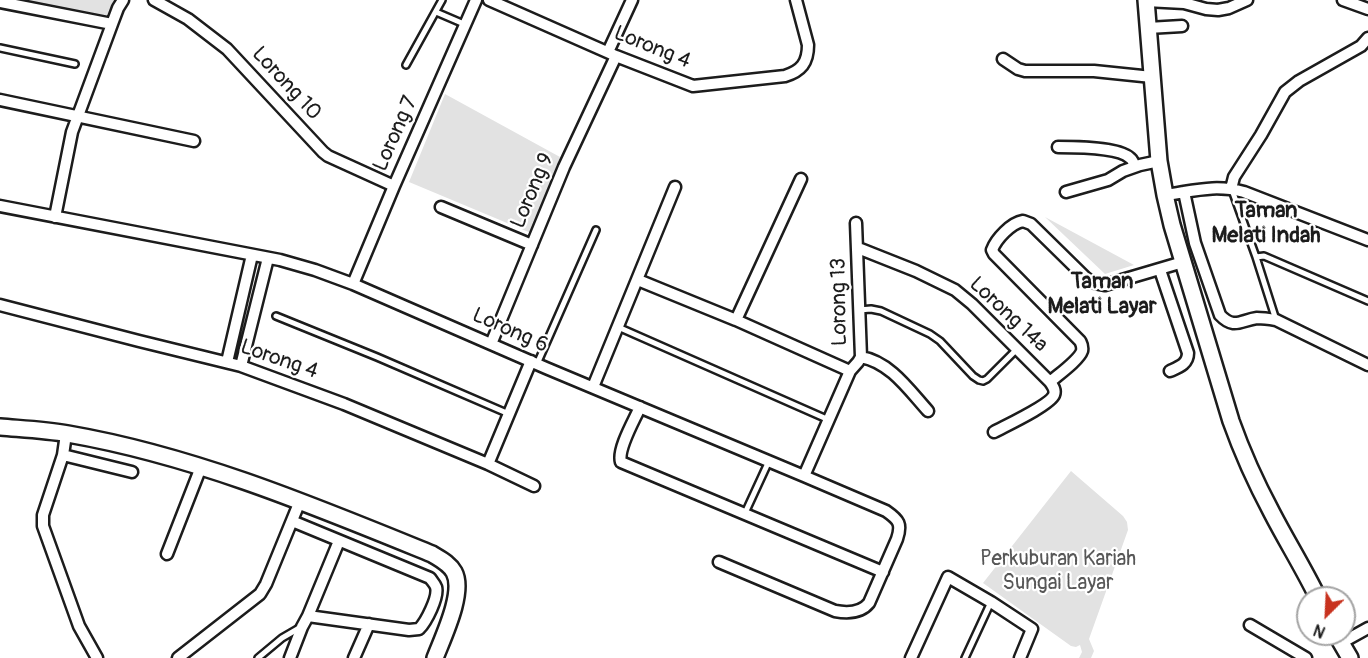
<!DOCTYPE html>
<style>
body{margin:0}
#map{position:relative;width:1368px;height:658px;overflow:hidden;background:#fff;font-family:Pangolin,sans-serif}
canvas{display:block}
.north{position:absolute;left:1296px;top:586px;width:60px;height:60px;box-sizing:border-box;background:#fff;border:2px solid #a4a4a4;border-radius:50%;rotate:204deg;font-size:16px;font-weight:700;line-height:24px;text-align:center;color:#1c1c1c}
.north::after{content:'';display:block;margin:auto;width:21px;height:27px;background:#c8321e;clip-path:polygon(50% 0,100% 100%,50% 72%,0 100%)}
</style>
<div id="map">
<canvas width="1368" height="658"></canvas>
<div class="north">N</div>
</div>
<script>
const g = document.querySelector('canvas').getContext('2d');
g.lineJoin = 'round';
function paint(path, color) { g.fillStyle = color; g.fill(path, 'evenodd'); }
function strokePath(path, color, width, dash) { g.strokeStyle = color; g.lineWidth = width; g.lineCap = dash ? 'butt' : 'round'; g.setLineDash(dash || []); g.stroke(path); }
function write(font, color, halo, rows, align = 'center') {
  g.font = font + ' Pangolin,sans-serif'; g.lineWidth = 4.5; g.setLineDash([]); g.textBaseline = 'middle'; g.strokeStyle = halo; g.fillStyle = color; for (const [text, x, y, turn = 0] of rows) {
    g.save(); g.translate(x, y); g.rotate((+turn || 0) * Math.PI / 180); g.textAlign = isNaN(turn) ? turn : align; if (halo) g.strokeText(text, 0, 0); g.fillText(text, 0, 0); g.restore();
  }
}
paint(new Path2D(`
 M16,0H115L107,19Z
 M445,94L560,157L531,233L409,182Z
 M1045,217L1134,265L1105,274Z
 M1071,471L1123,516L1127,522L1128,530L1089,639L1094,651L1091,658H1079L1082,652L1080,645L1076,647L1071,646L983,583Z`), '#e2e2e2');
const lane = new Path2D(`
 M436,12L464,24
 M0,48L75,64
 M406,65L442,0
 M1232,190L1256,257L1276,320
 M1256,257L1264,256L1271,259L1368,301
 M859,310L871,309L881,311L930,334L940,341L973,376L979,380L983,381L987,379L1017,349
 M276,316L377,357L509,414
 M618,327L829,420
 M537,364L596,230
 M745,513L769,461
 M258,658L282,638L301,627
 M965,658L991,602`);
const street = new Path2D(`
 M154,0L188,19L227,49L323,152L328,156L394,186
 M489,0L616,56L693,86L785,76C801,71 808,63 808,45L796,0
 M1343,0L1368,9
 M1146,1L1184,3L1206,9L1218,10L1229,8L1247,0
 M0,2L112,24
 M1148,28L1182,26
 M608,52L632,0
 M1003,59L1018,69L1025,71H1094L1152,77
 M0,100L194,141
 M1058,147C1074,147 1119,147 1130,158C1132,159 1134,164 1135,166
 M1231,189L1234,177L1261,135L1285,92L1299,81L1361,46L1368,38
 M1066,192L1108,180L1123,171L1140,165L1159,161
 M1184,192L1195,243L1220,315C1234,330 1241,320 1257,318C1263,318 1270,319 1276,320L1368,365
 M1165,195C1194,191 1215,184 1244,192L1368,240
 M0,206L280,260L315,270L353,284L546,368L804,476L886,511C899,520 902,524 897,539L869,603C861,613 846,613 835,611L719,562
 M441,207L532,245
 M55,217L72,132L112,24L118,8L123,0
 M858,248L916,271L955,290L972,304L1050,382C1053,386 1056,390 1054,395C1050,405 1005,426 994,432
 M1160,270L1188,353C1188,364 1179,367 1170,371
 M638,280L736,320L850,371
 M353,284L394,186L476,0
 M0,305L139,341L241,366L344,404L488,464L534,486
 M736,320L801,179
 M491,344L564,167L616,56
 M861,357C890,362 909,390 928,411
 M227,362L252,255
 M241,366L268,258
 M1050,382C1058,375 1079,360 1082,351C1083,346 1082,345 1080,341L994,254L992,250C996,239 1011,223 1023,221L1031,224L1086,278C1092,283 1097,284 1105,285L1183,262
 M593,387L675,187
 M640,407C635,419 617,449 621,462L883,572
 M66,434L63,455L43,515V526L79,626L97,658
 M63,455L132,472
 M488,464L531,361
 M804,476L850,371L858,362L861,357L856,223
 M292,521L430,578C432,581 435,584 436,587C439,597 426,622 419,629L409,630L308,616
 M167,554L201,467
 M1250,625L1306,658
 M1341,643L1368,628
 M178,658L260,594L266,584L300,501
 M290,658L302,627L308,616L339,541
 M354,658L369,624
 M911,658L948,577L991,602L1032,629L1020,658`);
const secondary = new Path2D(`
 M1146,0L1159,161L1165,195L1172,225L1231,421C1242,452 1256,483 1272,513C1287,542 1304,569 1318,598
 M0,427C23,429 46,430 68,434C195,456 314,506 432,554C440,559 449,563 454,572C465,592 443,637 435,658
 M1336,634L1350,658`);
strokePath(lane, '#1c1c1c', 10);
strokePath(street, '#1c1c1c', 15);
strokePath(secondary, '#1c1c1c', 20);
strokePath(lane, '#fff', 5);
strokePath(street, '#fff', 10);
strokePath(secondary, '#fff', 15);
write('21px', '#1c1c1c', '#fff', [
 ["Lorong 4",652,48,22],
 ["Lorong 10",286,84,47],
 ["Lorong 7",396,134,-66],
 ["Lorong 9",533,191,-67],
 ["Lorong 13",840,302,-91],
 ["Lorong 14a",1008,315,43],
 ["Lorong 6",510,331,24],
 ["Lorong 4",279,360,19]
]);
write('21px', '#575757', '#fff', [
 ["Perkuburan Kariah",1058,560],
 ["Sungai Layar",1058,584]
]);
write('bold 22px', '#1c1c1c', '#fff', [
 ["Taman",1266,211],
 ["Melati Indah",1266,236],
 ["Taman",1102,282],
 ["Melati Layar",1102,307]
]);
</script>
